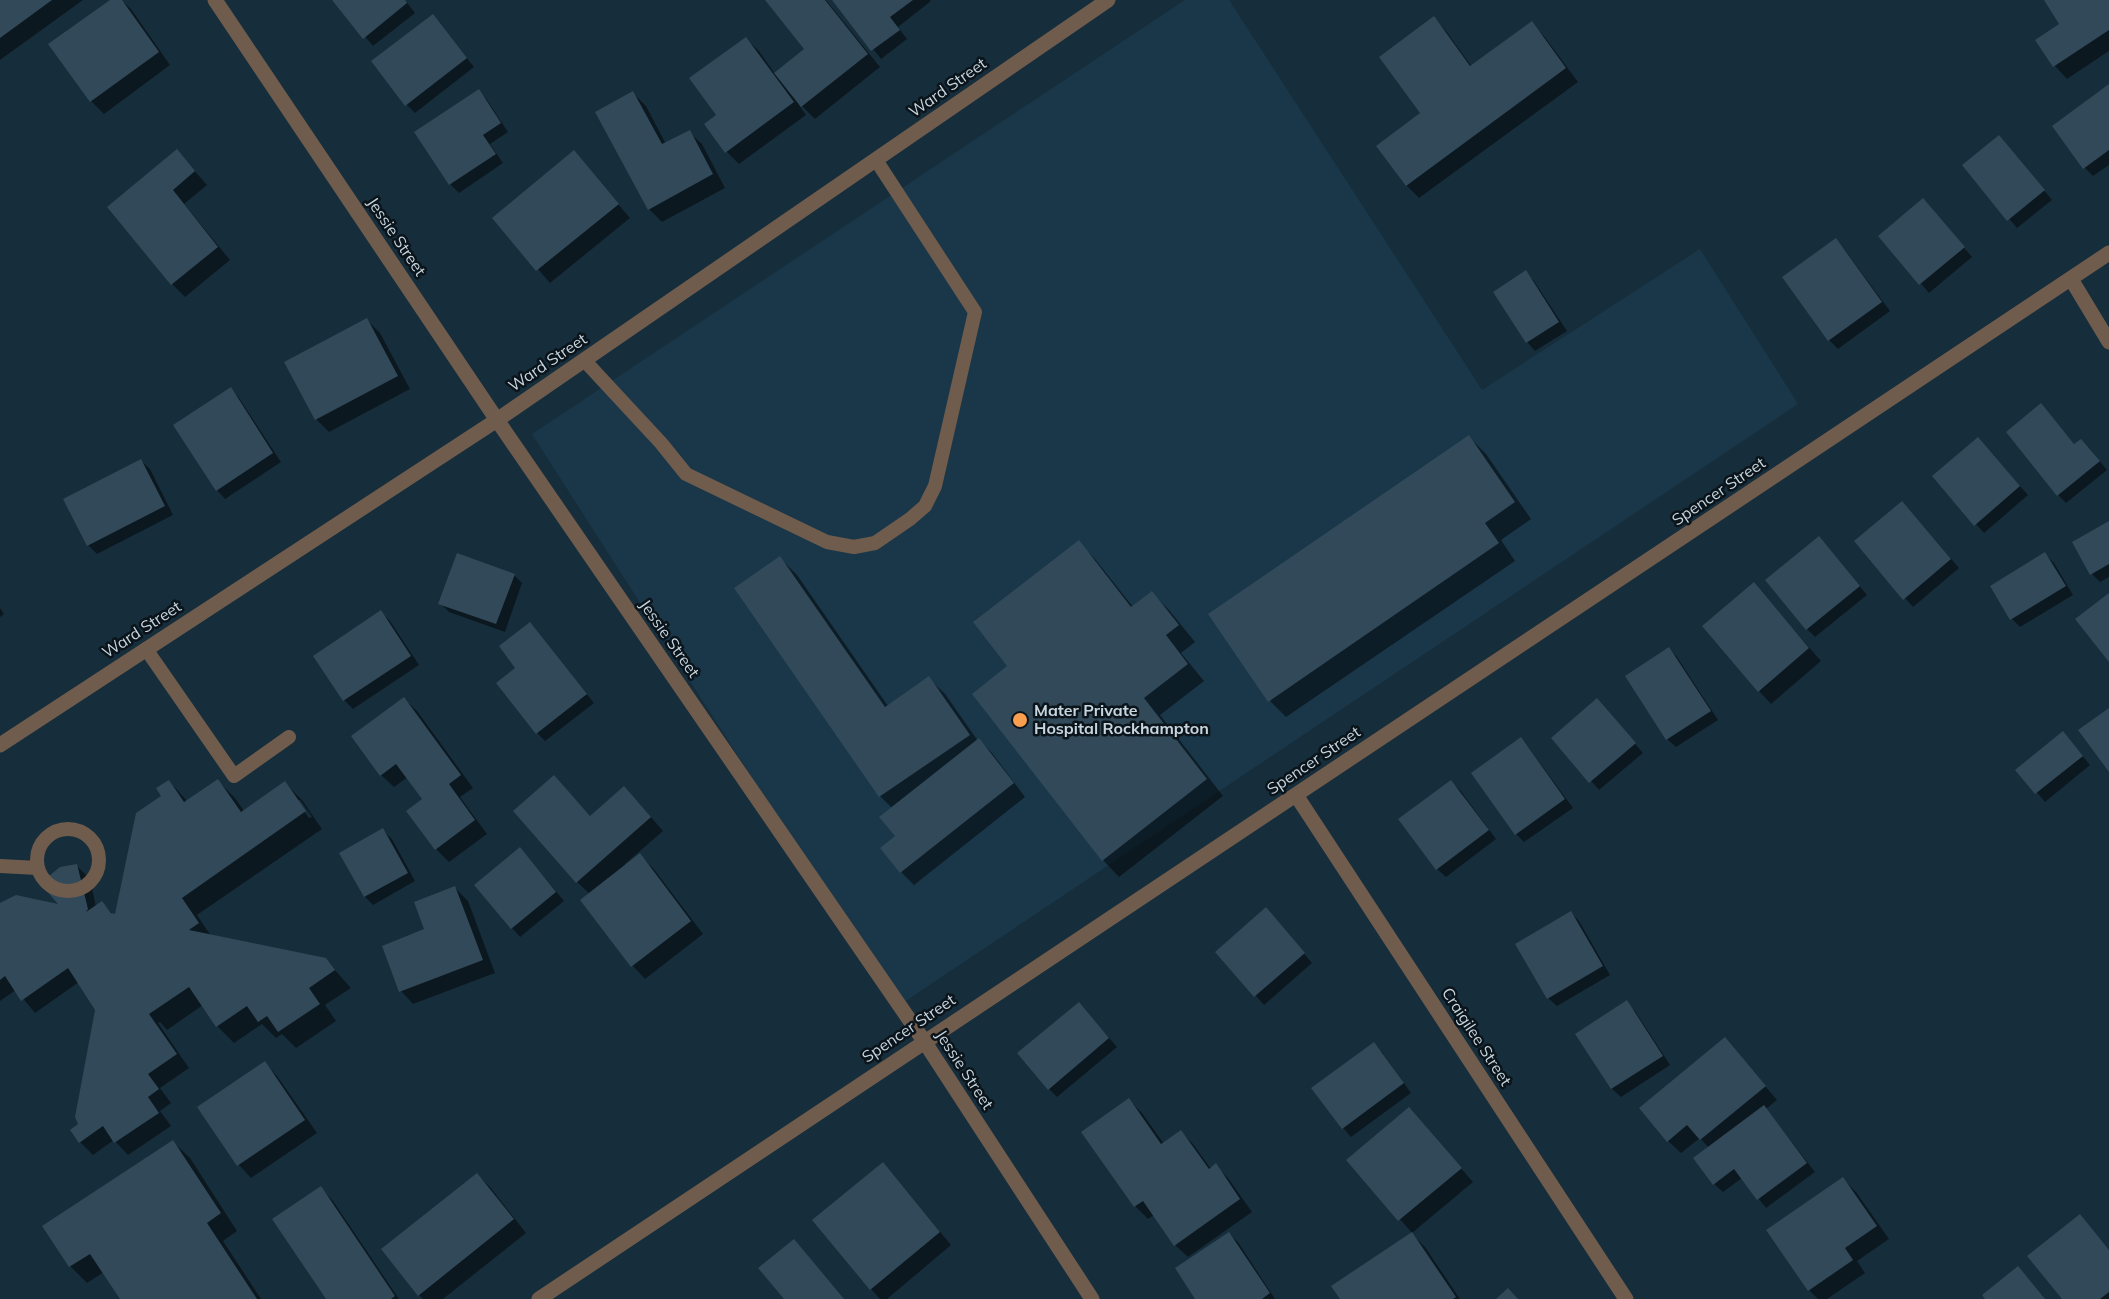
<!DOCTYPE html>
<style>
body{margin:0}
canvas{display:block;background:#162d3b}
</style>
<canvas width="2109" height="1299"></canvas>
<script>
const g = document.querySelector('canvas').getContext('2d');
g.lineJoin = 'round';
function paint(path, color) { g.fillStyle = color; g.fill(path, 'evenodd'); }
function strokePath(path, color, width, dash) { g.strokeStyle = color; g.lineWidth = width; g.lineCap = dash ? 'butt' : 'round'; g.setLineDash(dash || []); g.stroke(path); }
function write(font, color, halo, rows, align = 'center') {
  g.font = font + ' Mulish,sans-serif'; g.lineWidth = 5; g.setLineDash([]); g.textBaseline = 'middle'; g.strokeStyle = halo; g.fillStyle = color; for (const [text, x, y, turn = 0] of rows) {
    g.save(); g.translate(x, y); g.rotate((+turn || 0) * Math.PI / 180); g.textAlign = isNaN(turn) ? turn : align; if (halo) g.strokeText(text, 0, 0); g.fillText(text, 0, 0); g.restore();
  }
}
paint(new Path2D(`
 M1185,0H1229L1482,390L1700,249L1798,404L898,1006L532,434Z`), '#193749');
paint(new Path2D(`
 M0,0H83L0,60Z
 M113,0H121L131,9L170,65L104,114L91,101Z
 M334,0H405L415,13L373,46Z
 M767,0H826L880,67L815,119L800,104L799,105L806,115L739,164L727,152L718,116L746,39L759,51L775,74L806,49Z
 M834,0H930L931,1L898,27L907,39L881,59Z
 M2045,0H2109V51L2067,79L2055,66L2038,40L2062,24Z
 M433,16L474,67L415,113L407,105Z
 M1434,18L1446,31L1472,67L1531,23L1544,36L1578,82L1419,198L1407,186L1422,114Z
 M2109,86V165L2093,176L2085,168L2054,127Z
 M479,91L487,100L508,132L490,144L503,163L459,193L450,184Z
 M633,93L646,106L666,144L689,132L702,144L725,188L662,222L649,209L597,112Z
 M2007,145L2052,200L2017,228L1964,165Z
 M177,151L207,185L184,204L230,260L185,297L172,284L109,207Z
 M574,152L630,218L550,283L494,218Z
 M1931,209L1972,257L1929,293L1880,236Z
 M1836,240L1844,249L1890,311L1838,349L1829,340L1784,278Z
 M1526,272L1534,281L1567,331L1535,351L1527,342Z
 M367,320L380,333L410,389L329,432L316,419Z
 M231,389L239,398L281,462L225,499L217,490Z
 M2041,405L2075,445L2090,449L2107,470L2066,503L2058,495Z
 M1469,437L1486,454L1531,519L1501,540L1515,561L1286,717L1270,701Z
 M1978,439L2028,495L1984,533L1934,477Z
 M141,461L150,469L173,515L97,554L88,545L65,500Z
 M1910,511L1959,568L1913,607L1856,541Z
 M2109,523V577L2100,582L2092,574Z
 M1078,542L1095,559L1133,607L1152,593L1169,610L1195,642L1181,653L1204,681L1160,715L1223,796L1119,877L1103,860L1009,666Z
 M1827,546L1867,595L1815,637L1807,629Z
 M2045,554L2054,563L2073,595L2020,627L2012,619Z
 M780,558L797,575L888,706L928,678L945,694L978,741L979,740L992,753L1025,797L914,885L901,872L892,808L880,796L736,588Z
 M514,575L522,583L505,632L449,612L440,603Z
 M1754,584L1821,661L1771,704L1759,691Z
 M0,608L4,614L0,617Z
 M381,612L390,621L419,665L353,709L344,700L315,657Z
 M530,624L594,703L545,741L537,733L517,668Z
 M1669,649L1677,657L1718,720L1676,747L1667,739Z
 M404,699L417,711L473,788L460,797L487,834L449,862L436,849L408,811L424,799L408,777L394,787L381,775Z
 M1605,709L1643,753L1599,790L1553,738Z
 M1521,739L1529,748L1573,808L1524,842L1516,834Z
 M2071,742L2090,765L2045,802L2018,770Z
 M554,777L591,817L637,801L663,831L625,864L626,866L640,855L653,868L703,934L645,979L633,966L582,900L590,894L577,882Z
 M169,781L188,802L218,781L235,798L244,811L285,783L302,800L322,829L197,915L211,936L325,959L351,988L325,1005L336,1021L296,1048L282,1034L276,1038L262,1024L234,1043L217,1026L203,1005L167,1030L160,1022L158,1023L189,1068L160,1088L171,1103L160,1111L171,1126L128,1155L114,1140L93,1155L80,1142V1125L97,1010L79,982L35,1013L16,990L0,1001V905L62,906L77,866L90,879L96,907L102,903L116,917ZM296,800H300L312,817L309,818Z
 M1451,782L1460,790L1496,839L1446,877L1437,869Z
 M383,830L392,839L415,881L373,905L365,897Z
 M528,858L564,901L520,937L512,928Z
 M455,888L468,901L495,973L413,1004L401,991L426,930Z
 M1571,913L1579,921L1610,975L1557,1006L1548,998Z
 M1274,918L1312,963L1264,1005L1217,952Z
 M1626,1002L1635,1011L1670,1065L1621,1097L1612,1089L1577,1034Z
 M1079,1004L1117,1047L1057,1097L1049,1089Z
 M1725,1039L1777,1100L1766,1109L1815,1172L1766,1208L1742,1178L1723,1192L1714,1184L1709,1148L1700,1138L1681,1153L1668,1141Z
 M1373,1044L1382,1052L1411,1093L1351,1137L1343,1128Z
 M265,1063L277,1076L317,1133L251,1178L239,1165L199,1107Z
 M1129,1100L1142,1113L1164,1144L1181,1132L1193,1144L1211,1169L1215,1165L1228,1178L1252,1212L1188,1257L1175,1245L1154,1215L1148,1219L1135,1206Z
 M1409,1109L1473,1182L1412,1233L1348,1160Z
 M173,1142L190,1158L237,1231L223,1241L261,1299H121L104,1272L87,1283L70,1266L44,1227Z
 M883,1164L895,1177L951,1245L887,1299H880L871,1289Z
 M477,1175L490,1187L526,1233L443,1299H423L419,1295Z
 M1843,1179L1856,1192L1889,1239L1857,1261L1865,1273L1827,1299H1818L1809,1290Z
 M321,1188L333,1201L399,1299H328Z
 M2080,1216L2109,1250V1299H2064Z
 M1229,1234L1238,1242L1275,1299H1197Z
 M1412,1234L1425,1247L1460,1299H1342Z`), '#0007');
paint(new Path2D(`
 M0,0H52L0,38Z
 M110,0H122L159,52L90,102L48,44Z
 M332,0H405L407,3L363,39Z
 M765,0H825L868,54L801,107L774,73L804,49Z
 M832,0H913L890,17L900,30L871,51Z
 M2044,0H2109V30L2053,67L2035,40L2059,24Z
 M433,14L467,58L405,106L371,61Z
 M1434,16L1470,66L1532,21L1566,68L1406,186L1376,146L1420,113L1379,57Z
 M746,37L794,102L725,153L704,124L716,115L689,78Z
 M2109,84V150L2083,169L2052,126Z
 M479,89L501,123L483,135L496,154L449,185L414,132Z
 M633,91L662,144L690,130L713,174L648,210L595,112Z
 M1999,135L2045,190L2007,221L1962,165Z
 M177,149L195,171L173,190L218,247L171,285L107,207Z
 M574,150L619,204L536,271L492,218Z
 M1923,198L1965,247L1919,285L1878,236Z
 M1836,238L1882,302L1828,341L1782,277Z
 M1526,270L1559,322L1526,343L1493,292Z
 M367,318L398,376L315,420L284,362Z
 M231,387L273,453L216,491L173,425Z
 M2041,403L2074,444L2081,439L2100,461L2057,496L2006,432Z
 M1469,435L1515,502L1485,523L1499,543L1268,702L1208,614Z
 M1978,437L2020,486L1974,526L1932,476Z
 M141,459L165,506L87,546L63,499Z
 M1902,501L1951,559L1903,600L1854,541Z
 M2109,521V564L2090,575L2072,542Z
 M1819,536L1860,586L1806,630L1765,580Z
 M1079,540L1131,607L1152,591L1179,625L1166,635L1188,664L1144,698L1207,779L1102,861L972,694L1007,666L973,622Z
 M2045,552L2066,586L2010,620L1990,586Z
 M457,553L515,574L496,624L438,604Z
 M780,556L885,707L929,676L970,735L879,797L734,588Z
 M1754,582L1809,648L1758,692L1702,626Z
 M2109,593V662L2075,619Z
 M381,610L411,656L343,701L313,656Z
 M530,622L587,694L536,734L496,683L515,668L499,646Z
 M1669,647L1711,711L1666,740L1625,676Z
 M404,697L461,775L449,784L475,820L435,850L406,811L422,799L396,764L380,776L351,736Z
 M1597,698L1636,743L1589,783L1551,738Z
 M2109,708V772L2078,730Z
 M2063,731L2083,756L2035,794L2015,770Z
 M1521,737L1565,799L1515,835L1471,773Z
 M979,738L1014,783L900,873L880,848L895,836L879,817Z
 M554,775L590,816L624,786L651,817L576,883L513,811Z
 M218,779L241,812L285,781L306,811L182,898L199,923L189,930L326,958L335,970L309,988L320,1004L278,1032L267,1016L258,1022L247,1006L216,1027L189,987L149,1014L177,1054L148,1074L159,1089L148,1097L159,1113L114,1143L103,1126L79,1143L70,1130L78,1124L75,1117L95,1010L68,968L21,1001L5,976L0,980V903L16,895L58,904L46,890L49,876L60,867L77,864L88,909L86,912L102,901L111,913L115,914L136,813L161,796L156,788L169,780L184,802Z
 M1451,780L1489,830L1436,870L1398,819Z
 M383,828L408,873L364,897L339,853Z
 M520,847L556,892L511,929L474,885Z
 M640,853L691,921L631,967L580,900Z
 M455,886L483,960L399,992L382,946L424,929L414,902Z
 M1266,907L1305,953L1254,997L1215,952Z
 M1571,911L1603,966L1547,999L1515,944Z
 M1627,1000L1663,1056L1611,1089L1575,1034Z
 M1079,1002L1109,1038L1048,1090L1017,1053Z
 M1725,1037L1766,1086L1700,1140L1687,1125L1667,1142L1639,1108Z
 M1374,1042L1404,1083L1342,1129L1311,1088Z
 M265,1061L305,1120L237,1166L197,1107Z
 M1129,1098L1161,1144L1181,1130L1209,1169L1216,1163L1240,1199L1174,1246L1143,1201L1134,1207L1081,1132Z
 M1764,1105L1807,1163L1757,1200L1734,1169L1713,1185L1693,1158Z
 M1409,1107L1462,1168L1398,1221L1346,1160Z
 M173,1140L221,1213L207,1223L257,1299H120L90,1254L69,1267L42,1226Z
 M883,1162L940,1232L870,1290L812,1220Z
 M477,1173L514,1219L418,1296L381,1249Z
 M1843,1177L1877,1226L1845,1248L1853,1260L1808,1291L1766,1230Z
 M321,1186L395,1296L391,1299H326L272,1219Z
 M2080,1214L2109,1250V1292L2100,1299H2062L2027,1256Z
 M1229,1232L1270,1293L1262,1299H1195L1175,1268Z
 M1412,1232L1456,1297L1453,1299H1340L1331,1286Z
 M794,1239L844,1299H784L758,1268Z
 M2018,1266L2045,1299H1985L1982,1295Z
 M1508,1288L1518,1299H1496Z`), '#314958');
strokePath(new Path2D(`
 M584,360L661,443L686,474L827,542L854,547L875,543L910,519L925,506L935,486L975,312L876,160
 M146,649L234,776L289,737
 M37 860a31 31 0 1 1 62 0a31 31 0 1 1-62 0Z
 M0,866L38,868`), '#705c4c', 14);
strokePath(new Path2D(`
 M215,0L497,420L924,1041L1092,1299
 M2071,279L2109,342
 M0,745L497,420L1108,0
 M1296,795L1626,1299
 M539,1299L2109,253`), '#705c4c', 15);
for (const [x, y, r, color] of [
 [1020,720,8,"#fa9f4f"]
]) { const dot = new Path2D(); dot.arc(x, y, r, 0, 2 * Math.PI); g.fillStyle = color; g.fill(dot); strokePath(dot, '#0a141a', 2); }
write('16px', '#c7d5de', '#0a141a', [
 ["Ward Street",948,88,-35],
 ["Jessie Street",396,237,56],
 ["Ward Street",548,363,-34],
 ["Spencer Street",1719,492,-34],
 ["Ward Street",142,630,-33],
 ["Jessie Street",669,639,55],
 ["Spencer Street",1314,761,-34],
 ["Spencer Street",909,1029,-34],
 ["Craigilee Street",1476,1037,57],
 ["Jessie Street",964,1070,57]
]);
write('bold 16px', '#c7d5de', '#0a141a', [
 ["Mater Private",1034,711],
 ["Hospital Rockhampton",1034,729]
], 'left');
</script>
